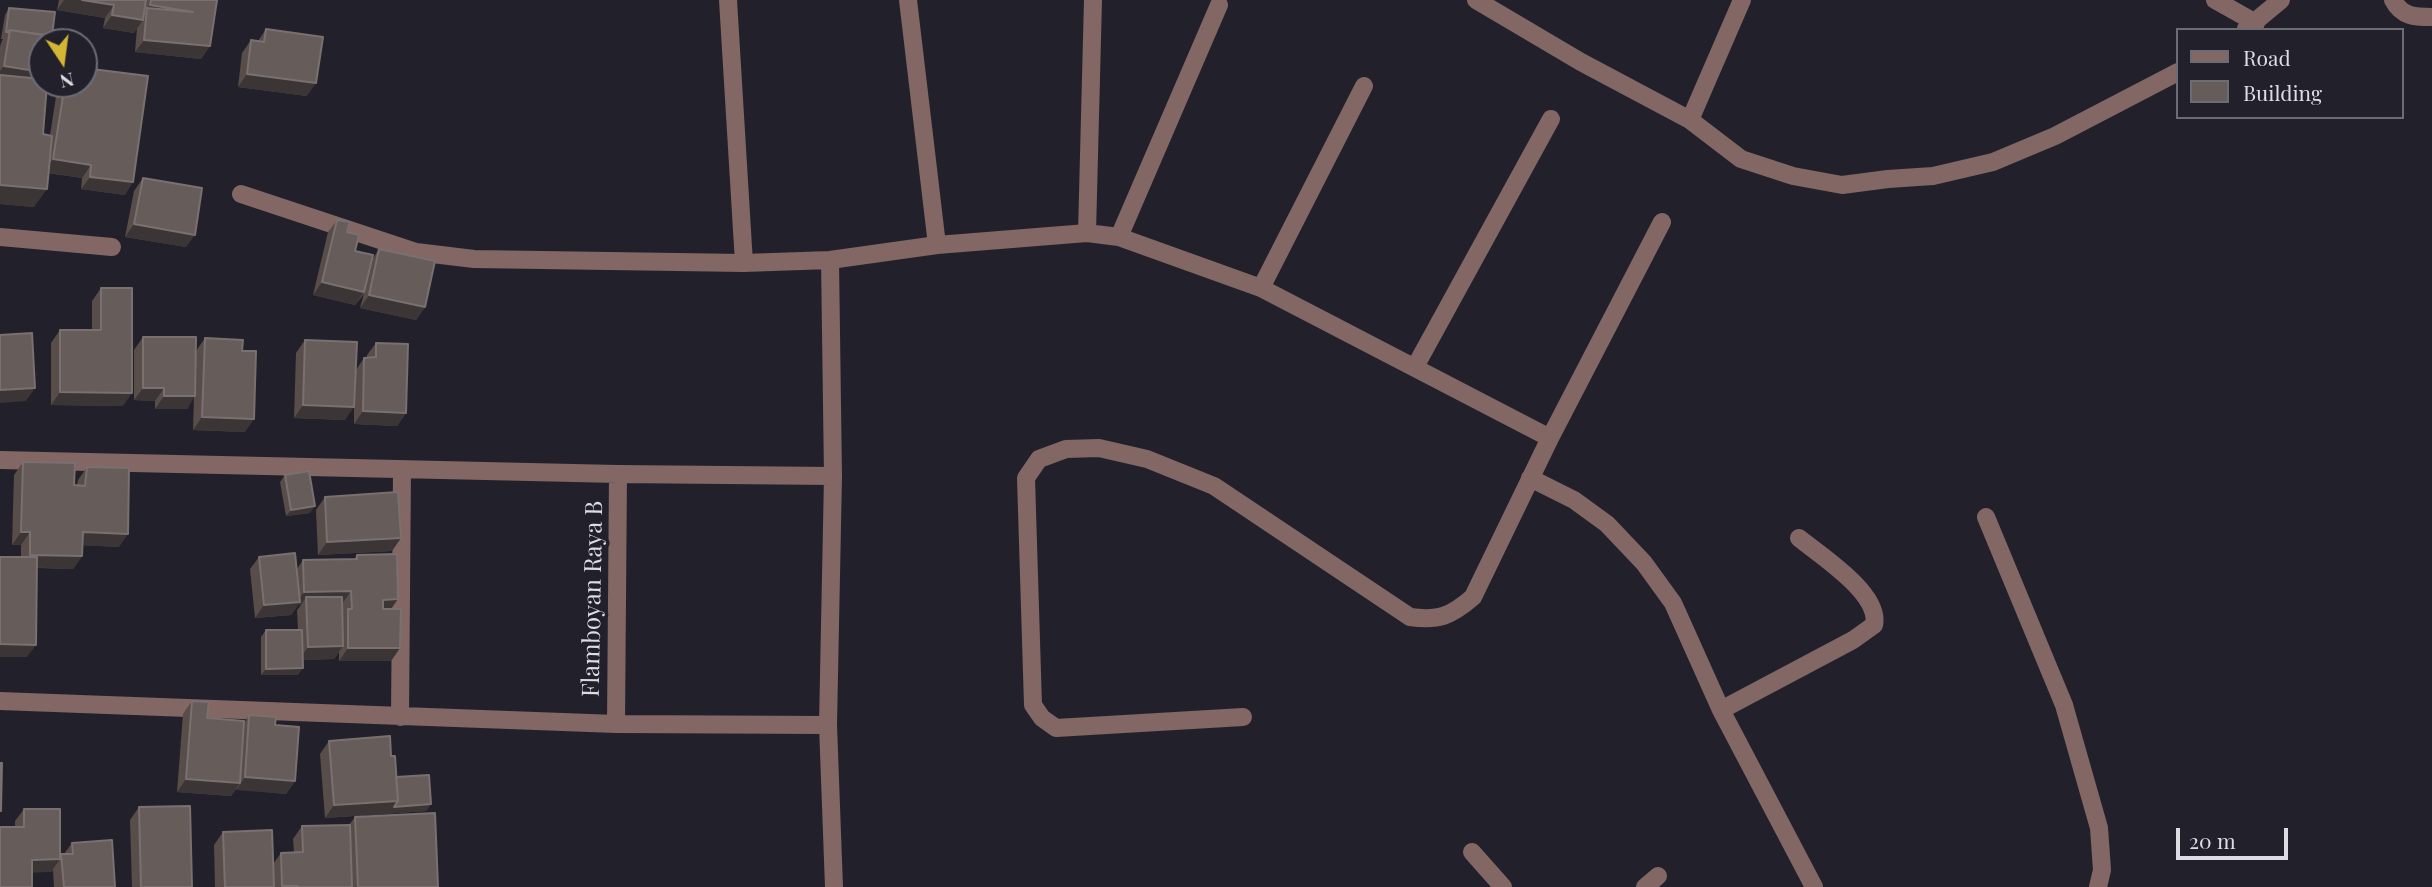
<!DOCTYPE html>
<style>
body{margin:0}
#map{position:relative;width:2432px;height:887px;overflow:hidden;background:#22212b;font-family:"Playfair Display",serif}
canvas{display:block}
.legend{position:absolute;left:2176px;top:28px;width:228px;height:91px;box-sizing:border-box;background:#22212b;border:2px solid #6c6c74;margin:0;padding:9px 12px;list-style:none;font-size:21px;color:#dcdce2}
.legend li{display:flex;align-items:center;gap:14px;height:35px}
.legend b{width:35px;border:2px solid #6c6c74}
.north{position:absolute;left:28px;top:28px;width:70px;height:70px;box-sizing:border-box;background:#22212b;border:2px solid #6c6c74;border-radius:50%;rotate:167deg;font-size:19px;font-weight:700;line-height:28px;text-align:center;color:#dcdce2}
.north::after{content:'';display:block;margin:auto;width:24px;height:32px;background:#d3b635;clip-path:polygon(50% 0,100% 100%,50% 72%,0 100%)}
.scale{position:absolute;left:2176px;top:828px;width:112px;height:32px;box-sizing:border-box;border:4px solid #dcdce2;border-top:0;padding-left:9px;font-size:21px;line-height:24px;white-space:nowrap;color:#dcdce2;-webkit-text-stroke:5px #22212b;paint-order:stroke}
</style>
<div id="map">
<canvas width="2432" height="887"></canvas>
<ul class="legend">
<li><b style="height:9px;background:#826764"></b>Road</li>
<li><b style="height:19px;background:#665c5a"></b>Building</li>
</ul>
<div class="north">N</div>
<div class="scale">20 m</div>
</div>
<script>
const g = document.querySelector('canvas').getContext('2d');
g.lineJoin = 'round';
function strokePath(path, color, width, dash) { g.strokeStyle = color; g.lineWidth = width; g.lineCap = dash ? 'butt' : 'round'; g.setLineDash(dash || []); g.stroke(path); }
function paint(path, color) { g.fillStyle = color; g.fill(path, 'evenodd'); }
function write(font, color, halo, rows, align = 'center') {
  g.font = font + ' "Playfair Display",serif'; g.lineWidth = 7; g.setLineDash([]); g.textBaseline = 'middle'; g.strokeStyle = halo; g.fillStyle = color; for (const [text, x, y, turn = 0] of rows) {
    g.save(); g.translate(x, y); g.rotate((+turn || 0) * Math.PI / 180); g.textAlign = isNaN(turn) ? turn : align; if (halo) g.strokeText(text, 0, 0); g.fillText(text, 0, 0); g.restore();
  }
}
strokePath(new Path2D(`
 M908,0L937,245
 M1476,0L1581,62L1690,120L1741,159L1793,176L1842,185L1888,179L1933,176L1993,162L2055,136L2178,72
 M2215,0L2256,23
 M2393,0C2402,17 2415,17 2432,17
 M2246,29L2281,0
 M1690,120L1742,0
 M241,194L416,252L474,259L744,263L728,0
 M1087,233L1093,0
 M0,237L112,247
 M1119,237L1219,5
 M830,260L833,476L828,725L834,887
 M744,263L830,260L937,245L1087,233L1119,237L1261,288L1550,438
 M1261,288L1364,86
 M1415,367L1551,119
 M0,460L618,474L833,476
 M1530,478L1574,500L1607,524L1644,563L1673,603L1721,710L1814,887
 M1986,517L2064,705L2099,828L2102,870L2098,887
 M0,701L616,724L828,725
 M1721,710L1853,640L1874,625C1881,594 1821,556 1799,538
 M400,717L402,470
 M1243,717L1056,728L1042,718L1033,705L1026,478L1039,459L1066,449L1099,448L1147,459L1214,486L1410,617C1439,621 1451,616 1473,597L1550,438L1662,222
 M616,724L618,474
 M1472,852L1503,887
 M1645,887L1658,876`), '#826764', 18);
paint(new Path2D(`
 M59,0H217L210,46L201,59L135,52L137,28L134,33L103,28L105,18L57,10Z
 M9,8L42,42L43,134L50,135L58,84H84L125,195L81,189L82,178L48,173L34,207L0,204V47L1,43L3,39H1L5,15Z
 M266,29L307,96L238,87L242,53L251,40L258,41Z
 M143,178L186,247L125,237L134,191Z
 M337,220L347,232L355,251L372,260L379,249L425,307L416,320L360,308L364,294L355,305L313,295L328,232Z
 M101,288L123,406L51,405V343L60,330H92V301Z
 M143,337L196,351L205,338L242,351L245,432L193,430L194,397L187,409H155V401L134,400V350Z
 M305,340L356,370L364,358H367V355L376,343L406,413L397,426L354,424V396L345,420L294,418L296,353Z
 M23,462L74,485H77L78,480L87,467L119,547L82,545V556L73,569L37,568L27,657H0V557H21V545H12L14,475Z
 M285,475L310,513L286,516L280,482Z
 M325,497L392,551L318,555L316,510Z
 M357,555L391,609L400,648L391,661H339V652L334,659L303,660L298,675H261V637L266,630H298L297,610L301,605H298L291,615L255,618L250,569L259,557L297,569L303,560L354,559Z
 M192,701L207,718L244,723L249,715L275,725L295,781L286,794L236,789L231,796L177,792L183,714Z
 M329,741L391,756L396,777L431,804L426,811L325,818L320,754Z
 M139,807L192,887H132L130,820Z
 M24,809L60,856L61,854H64L72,843L115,887H54L53,870L51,872H32L15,827V821Z
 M355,817L438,887H215L214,845L223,832L273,864L281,853L294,852L293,839L302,826L349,825Z`), '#584d49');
paint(new Path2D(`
 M64,0H82L114,5L105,18L57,10Z
 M150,5L193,12L147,10Z
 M112,15L143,20L134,33L103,28Z
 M144,40L210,46L201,59L135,52Z
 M4,66L42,72V84L0,80V71Z
 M247,74L316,83L307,96L238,87Z
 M53,159L91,165L82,178L44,172Z
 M90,177L133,182L125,195L81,189Z
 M0,185L47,189L34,207L0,204Z
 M134,224L195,235L186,247L125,237Z
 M322,282L364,292L355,305L313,295Z
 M369,295L425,307L416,320L360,308Z
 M35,388L26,401L0,403V390Z
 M143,388H164L155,401L134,400Z
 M60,392L132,393L123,406L51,405Z
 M164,396H195L187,409H155Z
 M303,405L354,407L345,420L294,418Z
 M363,411L406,413L397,426L354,424Z
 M202,417L254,419L245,432L193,430Z
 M315,506L310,513L286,516L291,510Z
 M21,532H30L21,545H12Z
 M83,532L128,534L119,547L74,545Z
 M401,538L392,551L318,555L327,542Z
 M30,555L82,556L73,569L21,567Z
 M351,591L342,604L306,597L301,605H298L291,615L255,618L264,605L297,602L304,592Z
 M398,599L389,612H374L383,600Z
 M0,644L36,645L27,657H0Z
 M343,646L334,659L299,660L308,647Z
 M348,648H400L391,661H339Z
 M303,668L298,675H261L266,669Z
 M245,777L295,781L286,794L236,790Z
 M186,779L240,783L231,796L177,792Z
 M398,801L431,804L426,811L325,818L334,805Z
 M60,859L51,872L23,873L32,860Z`), '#3c3536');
const building = new Path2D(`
 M82,0H146L143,20L112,15L114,5Z
 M151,0H217L210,46L144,40L147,8L193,12L150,5Z
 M9,8L55,12L52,36L10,30L8,32H6Z
 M266,29L323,37L316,83L247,74L251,40L264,42Z
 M10,30L55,37V42H42V72L4,66Z
 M84,68L148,76L133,182L90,177L91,165L53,159L65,84H84Z
 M0,75L42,79V84H47L43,134L52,136L47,189L0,185Z
 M143,178L202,188L195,235L134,224Z
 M337,220L350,222L347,232L359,235L355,251L373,255L364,292L322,282Z
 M379,249L435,261L425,307L369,295Z
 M101,288H132V393L60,392V330H101Z
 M32,333L35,388L0,390V335Z
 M143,337H196L195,396H164V388H143Z
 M205,338L243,340L242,351H256L254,419L202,417Z
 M305,340L357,342L354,407L303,405Z
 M376,343L408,344L406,413L363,411L364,358L376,357Z
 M23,462L75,463L74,485L85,486L87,467L129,468L128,534L83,532L82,556L30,555V532H21Z
 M309,471L315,506L291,510L285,475Z
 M398,492L401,538L327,542L325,497Z
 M295,553L300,602L264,605L259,557Z
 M397,554L398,599L383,600V609H401L400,648H348V609H352L351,591L304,592L303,560L357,559V555Z
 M0,557H37L36,645L0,644Z
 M306,597H342L343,646L308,647Z
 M266,630H302L303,668L266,669Z
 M192,701L209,702L207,718L244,721L240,783L186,779Z
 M249,715L276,717L275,725L299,727L295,781L245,777Z
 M390,736L391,756H395L398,801L334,805L329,741Z
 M0,763H2L1,811H0Z
 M429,775L431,804L394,807L398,801L396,777Z
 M190,806L192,887H141L139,807Z
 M24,809H60V859L32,860V887H0V827H24Z
 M435,813L438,887H358L355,817Z
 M350,825L352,887H298V886H282L281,853L303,852L302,826Z
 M272,830L274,887H225L223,832Z
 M112,840L115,887H64L61,854H73L72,843Z`);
paint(building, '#665c5a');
strokePath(building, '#79706f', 2);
write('24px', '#dcdce2', '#22212b', [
 ["Flamboyan Raya B",593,599,-89]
]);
</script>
